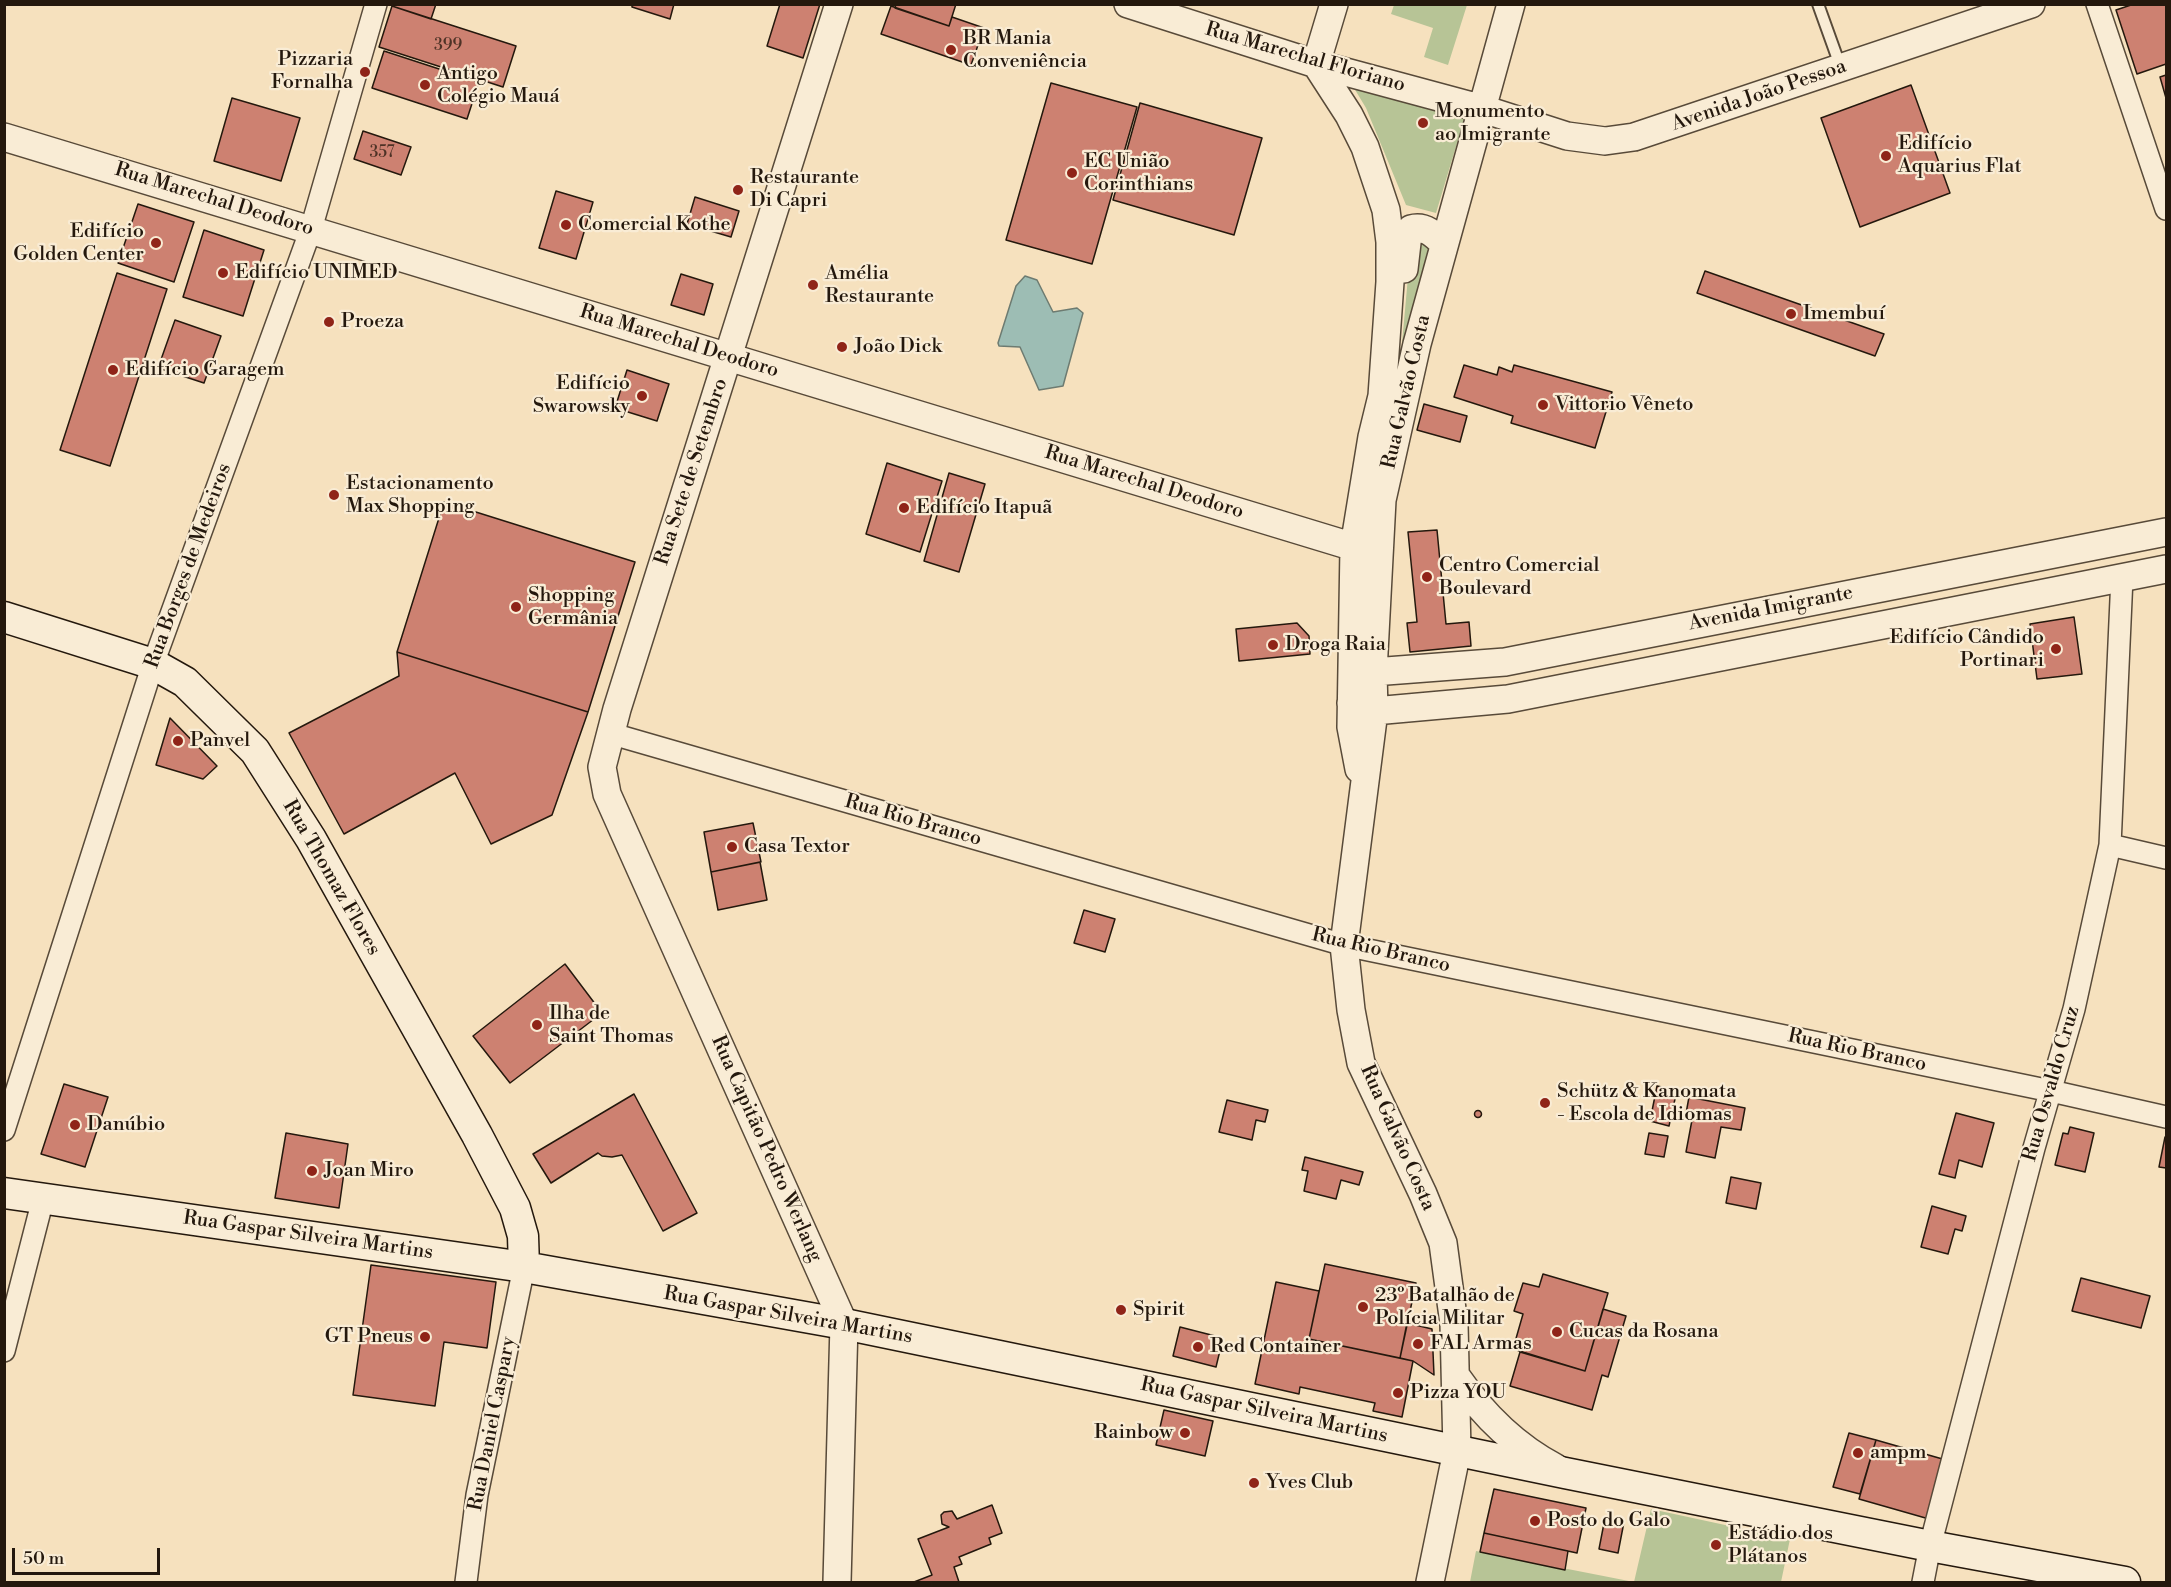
<!DOCTYPE html>
<meta charset="utf-8">
<style>
body{margin:0}
#map{position:relative;width:2171px;height:1587px;overflow:hidden;background:#f6e1be;font-family:"Libre Bodoni",serif}
canvas{display:block}
.frame{position:absolute;inset:0;border:6px solid #24180d;pointer-events:none}
.scale{position:absolute;left:12px;top:1548px;width:148px;height:27px;box-sizing:border-box;border:3px solid #24180d;border-top:0;padding-left:8px;font-size:18px;line-height:21px;white-space:nowrap;color:#24180d;-webkit-text-stroke:4px #f9ecd5;paint-order:stroke}
</style>
<div id="map">
<canvas width="2171" height="1587"></canvas>
<div class="frame"></div>
<div class="scale">50 m</div>
</div>
<script>
const g = document.querySelector('canvas').getContext('2d');
g.lineJoin = 'round';
function paint(path, color) { g.fillStyle = color; g.fill(path, 'evenodd'); }
function strokePath(path, color, width, dash) { g.strokeStyle = color; g.lineWidth = width; g.lineCap = dash ? 'butt' : 'round'; g.setLineDash(dash || []); g.stroke(path); }
function write(font, color, halo, rows, align = 'center') {
  g.font = font + ' "Libre Bodoni",serif'; g.lineWidth = 4.5; g.setLineDash([]); g.textBaseline = 'middle'; g.strokeStyle = halo; g.fillStyle = color; for (const [text, x, y, turn = 0] of rows) {
    g.save(); g.translate(x, y); g.rotate((+turn || 0) * Math.PI / 180); g.textAlign = isNaN(turn) ? turn : align; if (halo) g.strokeText(text, 0, 0); g.fillText(text, 0, 0); g.restore();
  }
}
paint(new Path2D(`
 M1394,5H1467L1448,65L1424,57L1433,28L1391,14Z
 M1345,73L1467,110L1436,213L1406,205L1366,108Z
 M1417,238L1433,239L1400,365L1410,255Z
 M1651,1509L1790,1539L1781,1582H1470L1476,1551L1634,1582Z`), '#b7c496');
const water = new Path2D(`
 M1025,276L1037,280L1053,312L1077,308L1083,313L1063,386L1039,390L1020,347L999,346L998,343L1016,286Z`);
paint(water, '#9dbdb4');
strokePath(water, '#6d7b71', 1.5);
const building = new Path2D(`
 M392,4H436L431,19L392,6Z
 M632,4H674L670,19L632,7Z
 M780,4H820L803,58L767,46Z
 M896,4H956L949,26L895,8Z
 M2134,4H2166V64L2137,74L2116,10Z
 M392,6L516,46L503,87L379,47Z
 M891,6L949,26L952,17L984,28L971,65L881,34Z
 M384,51L479,82L467,119L372,88Z
 M2166,75V98L2160,77Z
 M1051,83L1137,107L1092,264L1006,240Z
 M1911,85L1950,193L1860,227L1821,118Z
 M232,98L300,118L281,181L214,161Z
 M1140,103L1262,138L1234,235L1113,200Z
 M363,131L411,147L401,175L354,159Z
 M556,191L593,202L576,259L539,248Z
 M695,197L739,211L731,237L687,224Z
 M138,204L194,222L174,282L118,263Z
 M204,230L264,250L243,316L183,297Z
 M1705,271L1884,334L1875,356L1697,293Z
 M117,273L167,289L110,466L60,450Z
 M681,274L713,284L704,315L671,305Z
 M175,320L221,336L204,383L158,368Z
 M1464,365L1497,375L1499,367L1512,372L1514,365L1612,392L1595,448L1511,423L1513,416L1454,397Z
 M627,370L669,384L657,421L615,408Z
 M1424,404L1467,416L1460,442L1417,430Z
 M887,463L942,481L920,552L866,534Z
 M949,473L985,484L959,572L924,561Z
 M444,502L635,562L588,712L397,652Z
 M1437,530L1446,624L1469,622L1471,646L1410,652L1407,623L1417,622L1408,532Z
 M2074,617L2082,674L2037,679L2030,624Z
 M1297,623L1309,636L1310,654L1239,661L1236,629Z
 M397,652L588,712L552,815L491,844L455,773L344,834L289,733L399,676Z
 M170,718L217,766L203,779L156,765Z
 M753,823L761,862L711,872L704,832Z
 M760,862L767,900L718,910L711,872Z
 M1084,910L1115,919L1105,952L1074,943Z
 M565,964L602,1013L510,1083L473,1036Z
 M64,1084L108,1097L85,1167L41,1154Z
 M1657,1086L1677,1090L1669,1126L1650,1121Z
 M634,1094L697,1213L663,1231L622,1155L612,1157L602,1156L598,1153L551,1183L533,1154Z
 M1689,1097L1745,1108L1741,1130L1721,1127L1715,1158L1686,1152L1692,1120L1685,1119Z
 M1227,1100L1268,1110L1265,1122L1256,1120L1252,1140L1219,1132Z
 M1474.5 1114a3.5 3.5 0 1 1 7 0a3.5 3.5 0 1 1-7 0Z
 M1956,1113L1994,1123L1982,1167L1959,1160L1955,1178L1939,1174Z
 M2070,1127L2094,1133L2085,1172L2055,1165L2063,1133L2068,1134Z
 M286,1133L348,1144L339,1208L275,1198Z
 M1649,1133L1668,1136L1664,1157L1645,1154Z
 M2165,1137L2166,1138V1168L2159,1167Z
 M1305,1157L1363,1172L1359,1185L1341,1180L1336,1199L1304,1191L1308,1171L1302,1170Z
 M1731,1177L1761,1183L1756,1209L1726,1203Z
 M1932,1206L1966,1216L1962,1231L1955,1229L1948,1254L1921,1247Z
 M1325,1264L1416,1283L1400,1358L1309,1339Z
 M371,1265L496,1282L487,1348L444,1342L435,1406L353,1395Z
 M1543,1274L1608,1293L1585,1371L1513,1349L1523,1314L1514,1311L1523,1283L1539,1287Z
 M2081,1278L2150,1296L2141,1328L2072,1311Z
 M1276,1282L1319,1291L1309,1339L1413,1361L1402,1417L1373,1411L1375,1403L1300,1387L1299,1394L1255,1384Z
 M1603,1309L1626,1316L1608,1377L1602,1375L1592,1410L1510,1386L1520,1352L1585,1371Z
 M1407,1323L1432,1329L1434,1375L1413,1361L1400,1358Z
 M1180,1327L1223,1338L1216,1367L1173,1356Z
 M1164,1410L1213,1421L1205,1456L1156,1445Z
 M1849,1433L1876,1440L1860,1494L1833,1487Z
 M1876,1440L1946,1460L1929,1519L1859,1499Z
 M1494,1489L1586,1508L1577,1553L1484,1533Z
 M992,1505L1002,1533L989,1538L991,1544L959,1557L962,1564L954,1567L959,1582H914L932,1575L918,1539L949,1527L942,1524L941,1515L944,1512L952,1511L957,1519Z
 M1605,1518L1624,1522L1618,1553L1599,1549Z
 M1484,1533L1568,1551L1565,1570L1480,1552Z`);
paint(building, '#cd8171');
strokePath(building, '#24180d', 1.5);
const service = new Path2D(`
 M1818,4L1841,68`);
const minor = new Path2D(`
 M2097,4L2166,209
 M609,733L1344,945L2051,1091L2166,1117
 M2110,845L2166,858
 M4,1130L153,664L311,229L376,4
 M4,1351L43,1199
 M466,1582L477,1495L524,1267
 M1923,1582L1930,1546L2034,1148L2074,1009L2110,845L2122,577`);
const tertiary = new Path2D(`
 M1128,4L1316,64L1483,109L1567,136L1605,141L1634,137L2031,4
 M1334,4L1316,64L1349,115L1365,147L1386,210L1390,242V282L1382,396L1372,437L1354,547L1351,727L1359,769
 M4,137L1354,547
 M1404,269L1408,234L1411,229C1425,225 1435,235 1444,244
 M1373,672L1505,662L2166,532
 M1351,703L1353,708L1374,711L1508,699L2166,569
 M1456,1376C1483,1415 1514,1446 1556,1468
 M837,1582L844,1324L607,794L602,767L617,709L839,4
 M1430,1582L1457,1451L1454,1324L1443,1243L1423,1194L1361,1063L1351,1010L1344,945L1374,711L1373,672L1382,500L1417,344L1511,4`);
const secondary = new Path2D(`
 M4,617L153,664L185,682L255,751L311,839L477,1135L515,1208L523,1236L524,1267
 M4,1193L524,1267L844,1324L1565,1473L1930,1546L2125,1582`);
strokePath(service, '#584a39', 14);
strokePath(minor, '#584a39', 24);
strokePath(tertiary, '#584a39', 30);
strokePath(secondary, '#24180d', 33);
strokePath(service, '#f9ecd5', 10);
strokePath(minor, '#f9ecd5', 21);
strokePath(tertiary, '#f9ecd5', 27);
strokePath(secondary, '#f9ecd5', 30);
for (const [x, y, r, color] of [
 [951,50,6,"#8f2418"],
 [365,72,6,"#8f2418"],
 [425,85,6,"#8f2418"],
 [1423,123,6,"#8f2418"],
 [1886,156,6,"#8f2418"],
 [1072,173,6,"#8f2418"],
 [738,190,6,"#8f2418"],
 [566,225,6,"#8f2418"],
 [156,243,6,"#8f2418"],
 [223,273,6,"#8f2418"],
 [813,285,6,"#8f2418"],
 [1791,314,6,"#8f2418"],
 [329,322,6,"#8f2418"],
 [842,347,6,"#8f2418"],
 [113,370,6,"#8f2418"],
 [642,396,6,"#8f2418"],
 [1543,405,6,"#8f2418"],
 [334,495,6,"#8f2418"],
 [904,508,6,"#8f2418"],
 [1427,577,6,"#8f2418"],
 [516,607,6,"#8f2418"],
 [1273,645,6,"#8f2418"],
 [2056,649,6,"#8f2418"],
 [178,741,6,"#8f2418"],
 [732,847,6,"#8f2418"],
 [537,1025,6,"#8f2418"],
 [1545,1103,6,"#8f2418"],
 [75,1125,6,"#8f2418"],
 [312,1171,6,"#8f2418"],
 [1363,1307,6,"#8f2418"],
 [1121,1310,6,"#8f2418"],
 [1557,1332,6,"#8f2418"],
 [425,1337,6,"#8f2418"],
 [1418,1344,6,"#8f2418"],
 [1198,1347,6,"#8f2418"],
 [1398,1393,6,"#8f2418"],
 [1185,1433,6,"#8f2418"],
 [1858,1453,6,"#8f2418"],
 [1254,1483,6,"#8f2418"],
 [1535,1521,6,"#8f2418"],
 [1716,1545,6,"#8f2418"]
]) { const dot = new Path2D(); dot.arc(x, y, r, 0, 2 * Math.PI); g.fillStyle = color; g.fill(dot); strokePath(dot, '#f9ecd5', 2); }
write('16px', '#4e3226', null, [
 ["399",448,46],
 ["357",382,153]
]);
write('20px', '#24180d', '#f9ecd5', [
 ["BR Mania",963,39],
 ["Conveniência",963,62],
 ["Pizzaria",353,60,"right"],
 ["Fornalha",353,83,"right"],
 ["Antigo",437,74],
 ["Colégio Mauá",437,97],
 ["Monumento",1435,112],
 ["ao Imigrante",1435,135],
 ["Edifício",1898,144],
 ["Aquarius Flat",1898,167],
 ["EC União",1084,162],
 ["Corinthians",1084,185],
 ["Restaurante",750,178],
 ["Di Capri",750,201],
 ["Comercial Kothe",578,225],
 ["Edifício",144,232,"right"],
 ["Golden Center",144,255,"right"],
 ["Edifício UNIMED",235,273],
 ["Amélia",825,274],
 ["Restaurante",825,297],
 ["Imembuí",1803,314],
 ["Proeza",341,322],
 ["João Dick",854,347],
 ["Edifício Garagem",125,370],
 ["Edifício",630,384,"right"],
 ["Swarowsky",630,407,"right"],
 ["Vittorio Vêneto",1555,405],
 ["Estacionamento",346,484],
 ["Max Shopping",346,507],
 ["Edifício Itapuã",916,508],
 ["Centro Comercial",1439,566],
 ["Boulevard",1439,589],
 ["Shopping",528,596],
 ["Germânia",528,619],
 ["Edifício Cândido",2044,638,"right"],
 ["Portinari",2044,661,"right"],
 ["Droga Raia",1285,645],
 ["Panvel",190,741],
 ["Casa Textor",744,847],
 ["Ilha de",549,1014],
 ["Saint Thomas",549,1037],
 ["Schütz & Kanomata",1557,1092],
 ["- Escola de Idiomas",1557,1115],
 ["Danúbio",87,1125],
 ["Joan Miro",324,1171],
 ["23º Batalhão de",1375,1296],
 ["Polícia Militar",1375,1319],
 ["Spirit",1133,1310],
 ["Cucas da Rosana",1569,1332],
 ["GT Pneus",413,1337,"right"],
 ["FAL Armas",1430,1344],
 ["Red Container",1210,1347],
 ["Pizza YOU",1410,1393],
 ["Rainbow",1173,1433,"right"],
 ["ampm",1870,1453],
 ["Yves Club",1266,1483],
 ["Posto do Galo",1547,1521],
 ["Estádio dos",1728,1534],
 ["Plátanos",1728,1557]
], 'left');
write('20px', '#24180d', '#f9ecd5', [
 ["Rua Marechal Floriano",1305,58,16],
 ["Avenida João Pessoa",1759,96,-19],
 ["Rua Marechal Deodoro",214,200,17],
 ["Rua Marechal Deodoro",679,342,17],
 ["Rua Galvão Costa",1407,392,-77],
 ["Rua Sete de Setembro",692,472,-72],
 ["Rua Marechal Deodoro",1144,483,17],
 ["Rua Borges de Medeiros",189,566,-70],
 ["Avenida Imigrante",1771,609,-11],
 ["Rua Rio Branco",913,821,16],
 ["Rua Thomaz Flores",331,878,60],
 ["Rua Rio Branco",1381,951,13],
 ["Rua Rio Branco",1857,1051,12],
 ["Rua Osvaldo Cruz",2052,1084,-74],
 ["Rua Galvão Costa",1397,1138,66],
 ["Rua Capitão Pedro Werlang",766,1149,66],
 ["Rua Gaspar Silveira Martins",308,1236,8],
 ["Rua Gaspar Silveira Martins",788,1316,10],
 ["Rua Gaspar Silveira Martins",1264,1411,12],
 ["Rua Daniel Caspary",493,1424,-79]
]);
</script>
